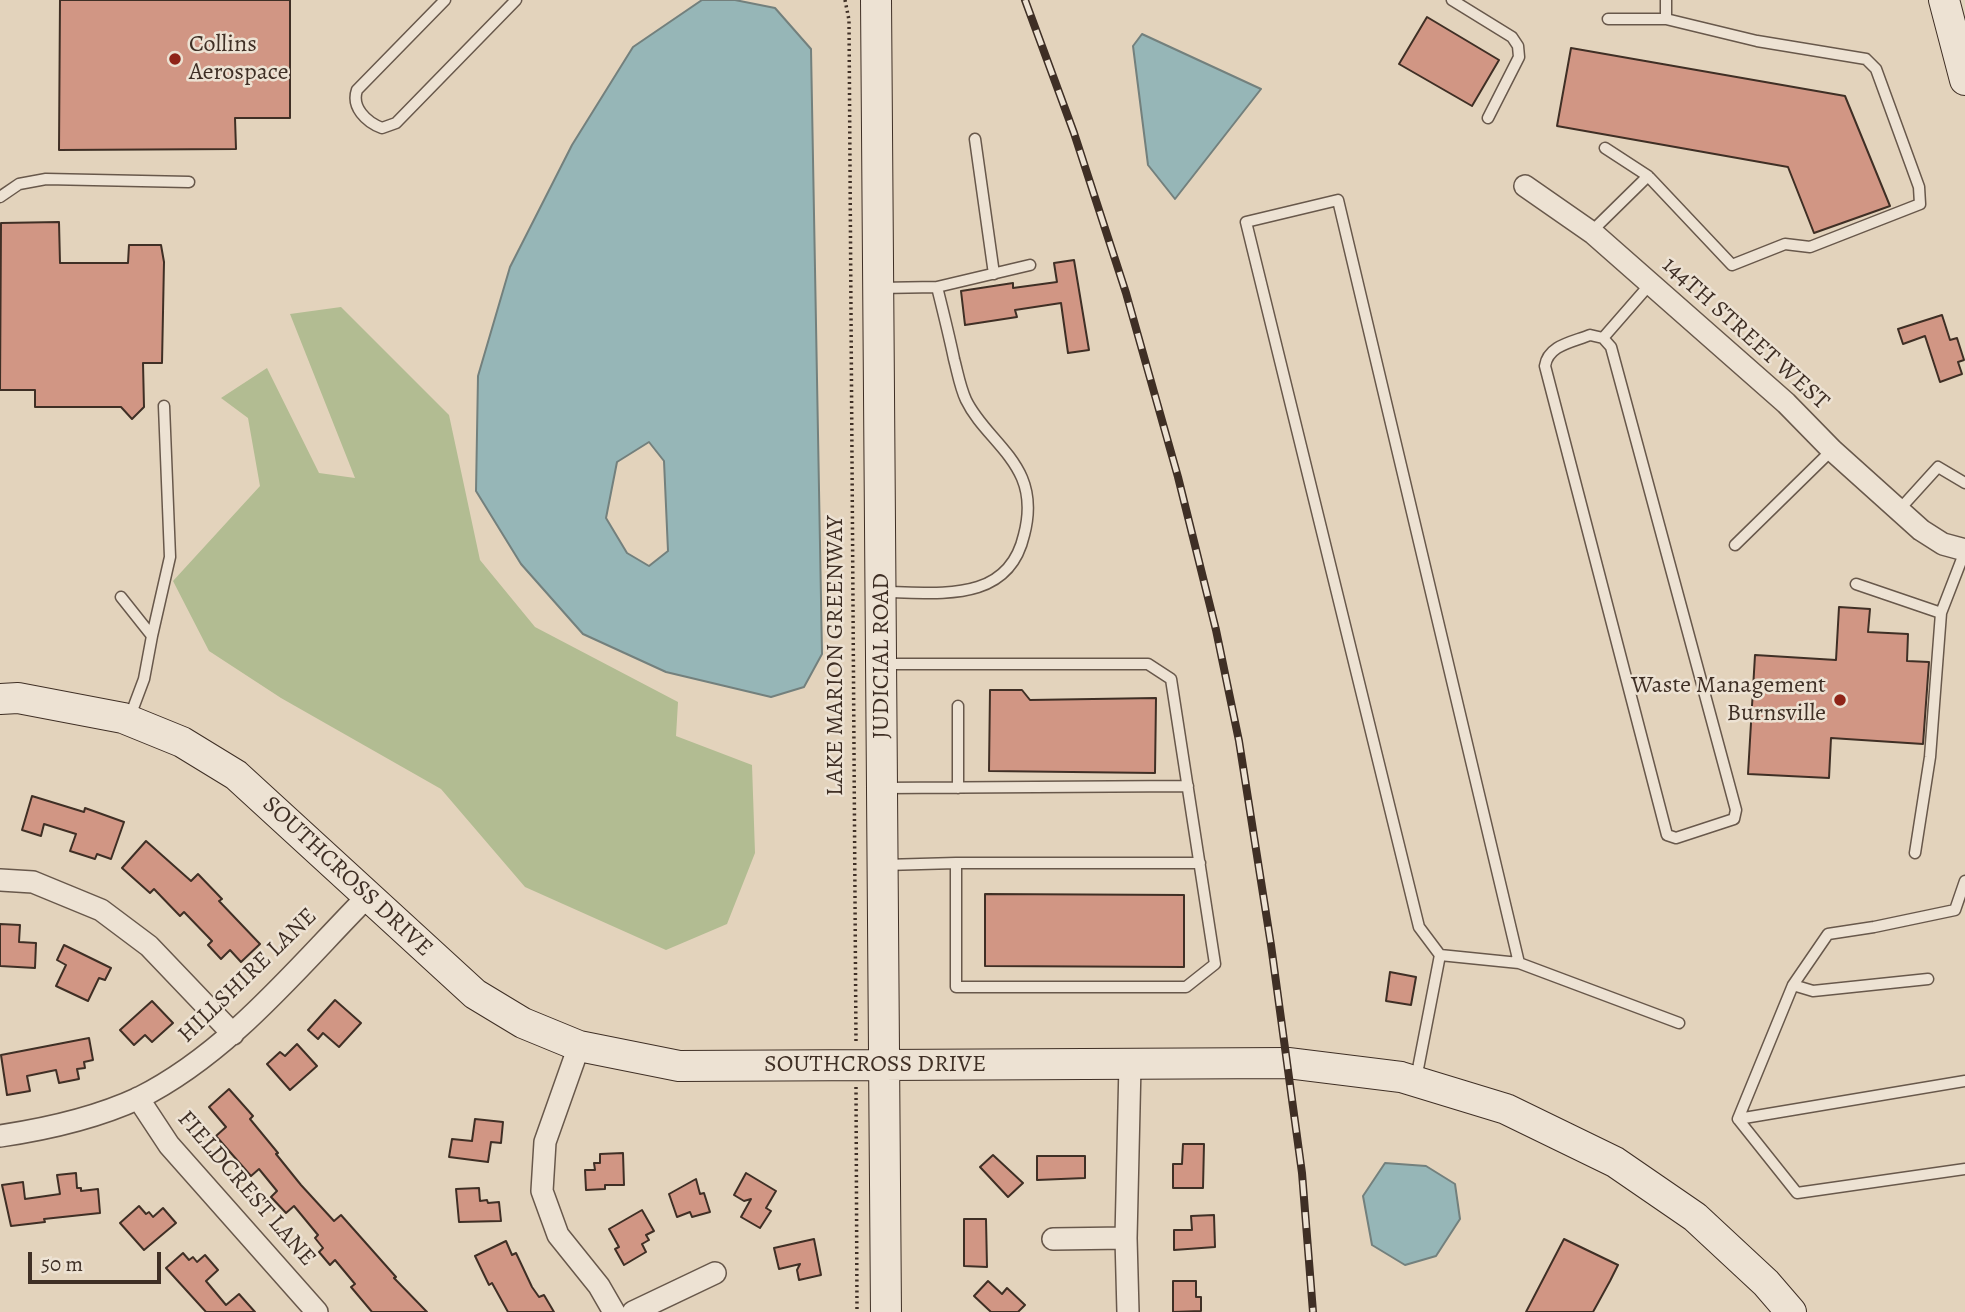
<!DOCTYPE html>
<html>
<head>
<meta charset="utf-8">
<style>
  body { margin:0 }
  #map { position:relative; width:1965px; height:1312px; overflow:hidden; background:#e3d3bc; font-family:Alegreya,serif }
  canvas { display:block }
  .scale { position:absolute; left:28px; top:1252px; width:133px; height:32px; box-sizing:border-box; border:4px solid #3f2f25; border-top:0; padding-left:9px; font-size:21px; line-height:24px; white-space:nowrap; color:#3f2f25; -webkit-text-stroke:5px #ede2d3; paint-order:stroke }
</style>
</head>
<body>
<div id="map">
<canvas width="1965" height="1312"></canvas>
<div class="scale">50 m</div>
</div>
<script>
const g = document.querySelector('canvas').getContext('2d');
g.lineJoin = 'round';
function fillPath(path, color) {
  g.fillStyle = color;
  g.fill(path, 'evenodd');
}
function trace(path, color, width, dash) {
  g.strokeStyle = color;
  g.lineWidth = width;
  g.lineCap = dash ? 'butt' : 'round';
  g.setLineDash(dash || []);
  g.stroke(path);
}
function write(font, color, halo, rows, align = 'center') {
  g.font = font + ' Alegreya,serif';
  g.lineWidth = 5;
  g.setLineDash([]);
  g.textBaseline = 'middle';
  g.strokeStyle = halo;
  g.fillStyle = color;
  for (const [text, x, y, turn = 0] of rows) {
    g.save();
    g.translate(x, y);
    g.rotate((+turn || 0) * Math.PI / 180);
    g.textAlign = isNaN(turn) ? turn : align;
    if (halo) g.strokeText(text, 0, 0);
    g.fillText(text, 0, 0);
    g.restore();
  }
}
fillPath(new Path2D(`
  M341,307L449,415L480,560L535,627L678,702L676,736L752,765L755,853L727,924L666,950L525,887L441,789L281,698L209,651L173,581L260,486L248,418L221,398L267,368L319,473L355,478L290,314Z`), '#b2bc92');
const water = new Path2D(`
  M702,0H735L775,8L811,49L822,654L804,687L771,697L666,672L583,634L521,564L476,491L478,376L510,267L572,145L633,47ZM649,442L664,461L668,551L649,566L627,553L606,518L617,462Z
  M1142,34L1261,89L1175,199L1148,165L1133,46Z
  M1385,1163L1426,1166L1455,1184L1460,1219L1436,1256L1405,1265L1372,1245L1363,1196Z`);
fillPath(water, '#96b6b7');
trace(water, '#73807d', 2);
const building = new Path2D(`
  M60,0H290V118H235L236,149L59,150Z
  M1427,17L1499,60L1472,106L1399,64Z
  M1571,48L1845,96L1890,206L1814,233L1788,167L1557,126Z
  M59,222L60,263H128L129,245H161L164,262L162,363H143L144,407L132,419L121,407H35V390H0L1,223Z
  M1074,260L1089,350L1068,353L1061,303L1015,310L1017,317L965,325L961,291L1013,283V288L1057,282L1054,263Z
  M1942,315L1950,340L1957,338L1964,360L1958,362L1962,374L1940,382L1925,336L1903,344L1898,329Z
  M1839,607L1870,609L1868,632L1908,634L1907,661L1929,662L1923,744L1831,738L1829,778L1748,774L1755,655L1836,660Z
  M990,690H1022L1030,700L1156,698L1155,773L989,771Z
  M32,796L84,812L85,808L124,822L111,859L97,854L95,859L70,851L76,834L44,824L41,836L22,830Z
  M146,841L191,881L198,874L222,899L219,901L260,944L241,962L230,950L221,959L208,945L212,941L184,912L180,916L154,889L150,893L122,868Z
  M985,894L1184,895V967L985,966Z
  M0,924L20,925L19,942L36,943L35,968L0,966Z
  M64,945L111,968L105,980L99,978L88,1001L56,986L66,965L57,960Z
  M1390,972L1416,977L1411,1005L1386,1001Z
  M335,1000L361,1023L339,1047L323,1033L318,1039L308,1030Z
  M152,1001L173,1023L152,1042L145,1035L134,1045L120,1030Z
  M89,1038L93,1060L84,1062L85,1068L77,1069L79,1079L59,1083L56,1070L27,1076L30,1091L7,1095L1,1055Z
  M297,1044L317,1066L290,1090L267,1064L280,1052L285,1056Z
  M229,1089L253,1116L250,1119L278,1153L276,1154L301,1185L334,1221L341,1215L396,1277L394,1278L427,1312H372L351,1287L355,1284L335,1260L330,1265L319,1252L323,1248L315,1238L318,1235L294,1206L286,1213L271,1197L277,1191L259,1169L251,1176L216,1136L226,1127L209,1107Z
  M475,1119L503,1122L501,1143L491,1142L488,1162L449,1157L452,1139L472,1141Z
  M1183,1144H1204L1203,1188H1173V1164H1182Z
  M623,1153L624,1185H605V1189L586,1190L585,1170H595L594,1163H600V1154Z
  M993,1155L1023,1183L1008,1197L980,1167Z
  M1037,1156H1085V1178L1037,1180Z
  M76,1173L77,1188H81V1191L98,1189L100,1213L44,1219L45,1222L11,1226L2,1185L23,1182L25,1199L60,1194L57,1175Z
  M746,1173L776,1191L766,1208L771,1211L760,1228L741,1217L751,1199L744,1201L734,1195Z
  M696,1179L700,1194L704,1193L710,1212L692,1217L690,1212L677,1217L669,1194Z
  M479,1188L480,1201L487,1200L488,1203L499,1202L501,1221L459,1222L456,1189Z
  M139,1206L146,1214L149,1212L153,1217L163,1208L176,1223L144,1250L120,1223Z
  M642,1210L654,1231L646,1235L649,1240L642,1244L646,1252L624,1265L615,1249L619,1247L609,1229Z
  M1214,1215L1215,1247L1174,1250V1230H1192L1191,1216Z
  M964,1219H986L987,1267L964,1266Z
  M814,1239L821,1275L799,1280L797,1270L800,1264L779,1269L774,1248Z
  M1564,1239L1618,1265L1610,1281L1593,1312H1526Z
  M506,1241L512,1255L516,1253L532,1287L539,1297L544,1295L554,1312H508L492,1283L489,1285L475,1256Z
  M183,1253L189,1260L193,1257L197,1262L205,1255L218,1270L206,1281L226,1305L239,1294L255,1312H206L166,1268Z
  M988,1281L1002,1294L1007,1288L1025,1305L1018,1312H991L974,1296Z
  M1173,1281H1196V1297H1201V1311L1173,1312Z`);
fillPath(building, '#d19684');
trace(building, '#3f2f25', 2);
const lane = new Path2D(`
  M445,0L357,90C351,107 366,122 382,128L396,123L516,0
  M1452,0L1512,37L1518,46L1519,57L1488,118
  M1666,19V0
  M975,139L994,274
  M1605,148L1648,176
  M0,197L19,184L46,179L189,182
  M1591,232L1648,176L1732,265L1785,244L1810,247L1920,204L1919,187L1876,69L1866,59L1757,41L1666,19H1608
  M937,287L1030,265
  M879,288L937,287C943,311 949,335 954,359C958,374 960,387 966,400C980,429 1009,448 1022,478C1030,497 1029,516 1024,535C1008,605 937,592 882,592
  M1590,335L1603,338L1611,347L1736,810L1734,819L1676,838L1667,835L1545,366C1548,345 1573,342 1590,335Z
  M1603,338L1651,283
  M1899,510L1938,467L1965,483
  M1735,545L1832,450
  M1856,584L1941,613
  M121,597L152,636L144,679L129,719
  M152,636L170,557L164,406
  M882,664H1148L1171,679L1215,964L1186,987H956V863L885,865
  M883,788L1188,786
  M958,788V706
  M1915,853L1930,757L1941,613L1965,551
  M956,863H1200
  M1519,963L1440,955L1419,927L1246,222L1338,200L1519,963L1679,1023
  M1928,979L1813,991L1793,985L1828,934L1874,927L1955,910L1965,881
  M1416,1079L1440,955
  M1738,1119L1797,1193L1965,1169
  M1738,1119L1965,1081
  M1738,1119L1793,985`);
const street = new Path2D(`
  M1525,186L1594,234L1786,403L1832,450L1921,530L1943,544L1965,550
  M0,880L33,882L101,910L149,946L233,1034
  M579,1046L545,1142L542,1191L558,1235L599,1286L614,1312
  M138,1098L169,1145L317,1312
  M0,1136C47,1129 96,1118 139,1098C229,1053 297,968 367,897
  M1053,1239L1126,1238
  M633,1312L715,1273
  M1128,1312L1126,1238L1130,1064`);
const secondary = new Path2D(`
  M876,0L886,1312
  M1944,0L1965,80
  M0,699L18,698L123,718L182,742L236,775L475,994L523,1023L579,1046L679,1066L1288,1063L1401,1077L1506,1109L1615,1162L1695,1217L1766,1283L1791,1312`);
trace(lane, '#68584b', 13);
trace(street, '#68584b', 24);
trace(secondary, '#3f2f25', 32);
trace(new Path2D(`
  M845,0L849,20L856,1044
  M856,1087L857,1312`), '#3f2f25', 3.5, [2, 3.5]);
trace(lane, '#ede2d3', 10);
trace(street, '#ede2d3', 21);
trace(secondary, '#ede2d3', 30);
const rail = new Path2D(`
  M1025,0L1074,133L1126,293L1178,477L1216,630L1239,741L1271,945L1302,1173L1313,1312`);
trace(rail, '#3f2f25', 8);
trace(rail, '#ede2d3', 5, [16]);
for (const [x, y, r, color] of [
  [175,59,7,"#8f2418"],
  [1840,700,7,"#8f2418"]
]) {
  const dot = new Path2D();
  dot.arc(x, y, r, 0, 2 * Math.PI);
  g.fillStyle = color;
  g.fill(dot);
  trace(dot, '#ede2d3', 2.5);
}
write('24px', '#3f2f25', '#ede2d3', [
  ["Collins",189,45],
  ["Aerospace",189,73],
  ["Waste Management",1826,686,"right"],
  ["Burnsville",1826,714,"right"]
], 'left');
write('24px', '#3f2f25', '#ede2d3', [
  ["144TH STREET WEST",1745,334,42],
  ["LAKE MARION GREENWAY",836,656,-90],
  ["JUDICIAL ROAD",882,656,-90],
  ["SOUTHCROSS DRIVE",347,877,43],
  ["HILLSHIRE LANE",248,976,-44],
  ["SOUTHCROSS DRIVE",875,1065],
  ["FIELDCREST LANE",246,1189,49]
]);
</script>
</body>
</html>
